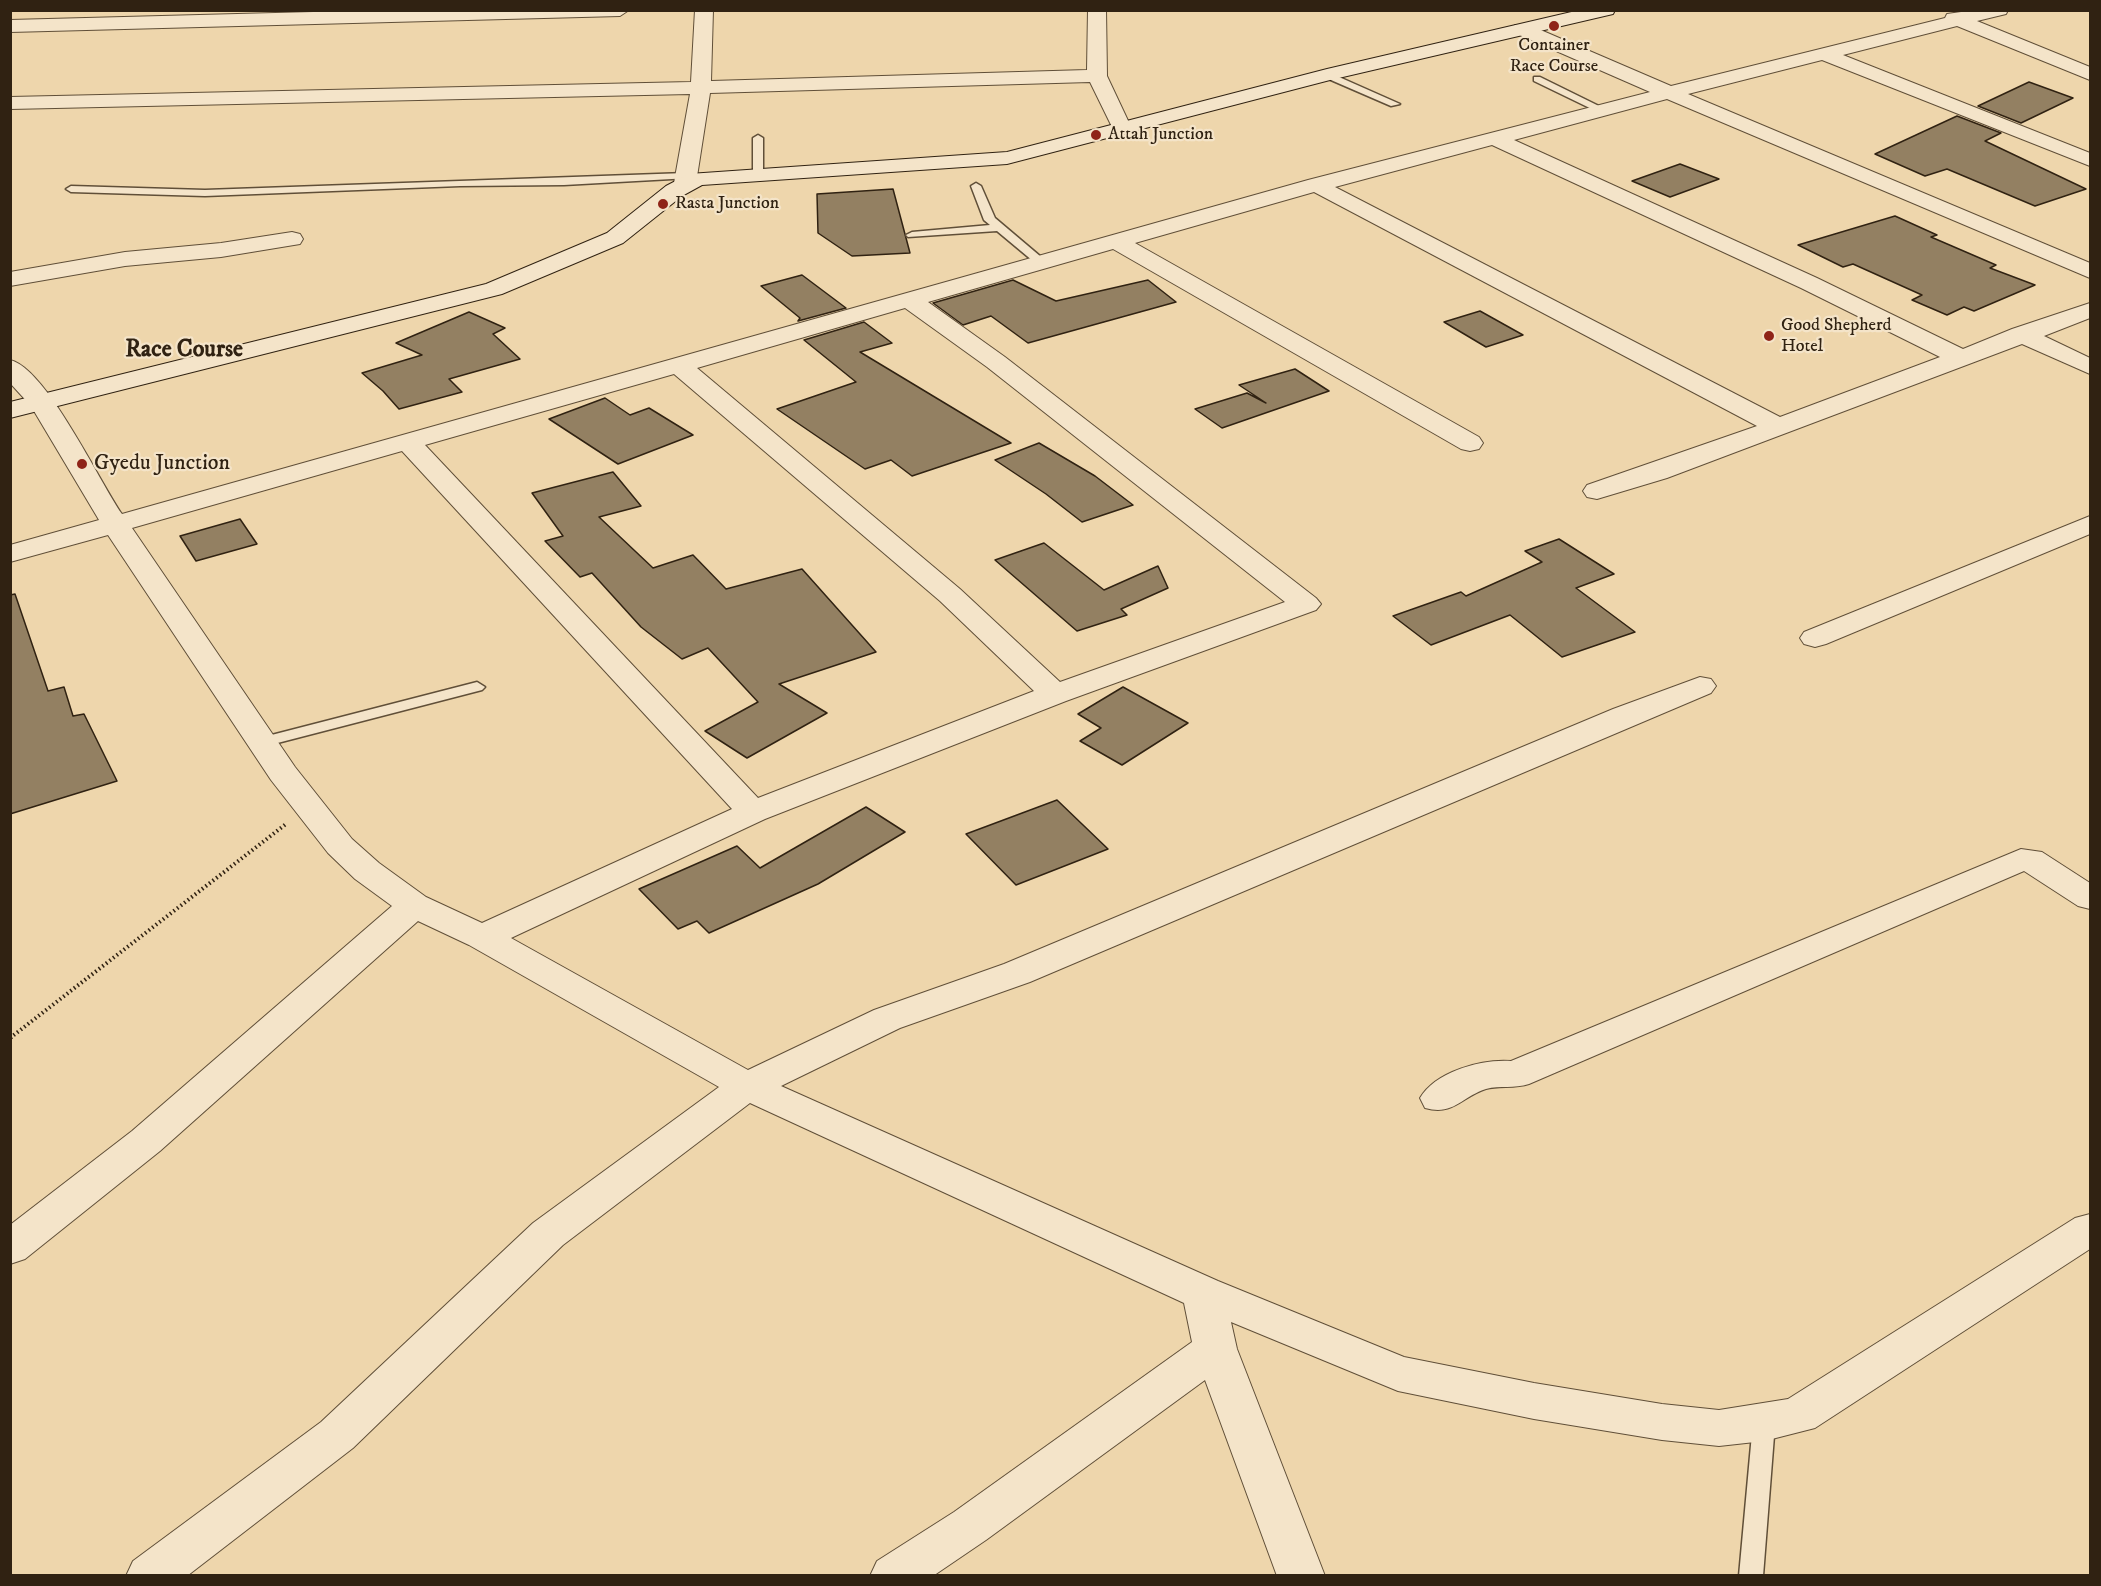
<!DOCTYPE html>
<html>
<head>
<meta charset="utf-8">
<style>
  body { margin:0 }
  #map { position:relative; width:2101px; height:1586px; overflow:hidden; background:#eed6ac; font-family:"IM FELL DW Pica",serif }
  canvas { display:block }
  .frame { position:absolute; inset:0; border:12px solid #302212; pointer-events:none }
</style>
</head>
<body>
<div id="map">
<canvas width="2101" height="1586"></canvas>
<div class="frame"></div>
</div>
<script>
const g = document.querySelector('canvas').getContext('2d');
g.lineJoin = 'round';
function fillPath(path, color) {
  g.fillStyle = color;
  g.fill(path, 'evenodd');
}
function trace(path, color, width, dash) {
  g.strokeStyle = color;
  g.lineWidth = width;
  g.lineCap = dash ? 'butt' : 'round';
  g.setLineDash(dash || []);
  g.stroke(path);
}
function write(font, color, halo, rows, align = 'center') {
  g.font = font + ' "IM FELL DW Pica",serif';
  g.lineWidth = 4.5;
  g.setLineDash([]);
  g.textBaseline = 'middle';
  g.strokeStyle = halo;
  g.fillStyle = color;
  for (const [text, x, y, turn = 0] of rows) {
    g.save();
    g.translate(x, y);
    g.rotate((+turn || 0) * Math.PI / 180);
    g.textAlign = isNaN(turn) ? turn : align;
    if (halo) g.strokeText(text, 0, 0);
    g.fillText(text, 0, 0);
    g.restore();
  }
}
const building = new Path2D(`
  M2029,82L2073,98L2021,123L1978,106Z
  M1957,116L2001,133L1985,141L2086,189L2035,206L1947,169L1925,176L1875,154Z
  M1680,164L1719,179L1670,197L1632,181Z
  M893,189L910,253L852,256L818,233L817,194Z
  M1895,216L1937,235L1931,237L1996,265L1990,268L2035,285L1974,311L1964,307L1947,315L1912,300L1922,295L1853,264L1843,267L1798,245Z
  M802,275L846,308L798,321L800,318L761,286Z
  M1013,280L1056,301L1148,280L1176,302L1028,343L991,316L963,325L933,303Z
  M1480,311L1523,335L1486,347L1444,322Z
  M469,312L505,328L493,334L520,359L449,379L462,392L399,409L383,391L362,373L422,355L396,343Z
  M864,322L892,343L860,352L1011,443L912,476L891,460L865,469L777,409L856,382L804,340Z
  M1295,369L1329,391L1222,428L1195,409L1247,393L1266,403L1239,385Z
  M605,398L630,415L649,408L693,435L618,464L549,419Z
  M1039,443L1095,476L1133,505L1082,522L1046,494L995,460Z
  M613,472L641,506L599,517L653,568L693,555L726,589L802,569L876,652L779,684L827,713L747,758L705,731L758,702L708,648L682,659L641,627L592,573L580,577L545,541L563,536L532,493Z
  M240,519L257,544L196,561L180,536Z
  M1559,539L1614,574L1576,588L1635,632L1562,657L1510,615L1431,645L1393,616L1461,592L1466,596L1542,562L1525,551Z
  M1044,543L1104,590L1158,566L1168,588L1121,609L1127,615L1077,631L995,560Z
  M15,594L48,691L64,687L73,716L84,714L117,781L10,814V595Z
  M1123,687L1188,723L1122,765L1080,741L1101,728L1078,714Z
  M1057,800L1108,849L1016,885L966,834Z
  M866,807L905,832L818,884L709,933L697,921L678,929L639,889L737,846L760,868Z`);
fillPath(building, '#938062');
trace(building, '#302212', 1.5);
const lane = new Path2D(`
  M1324,73H1330L1400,104L1391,106L1324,77Z
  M1534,77H1540L1607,110L1598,112L1534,81Z
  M758,135L763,138V174L758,177L753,174V138Z
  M686,173L691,176L690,178L564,185L460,186L205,196L71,192L66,189L71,186L205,190Z
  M976,183L981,186L995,218L1047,262V266H1039L997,231L908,237L906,235L912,232L990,225L984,220L971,186Z
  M477,682L485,687L482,690L262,747L254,742L256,739Z
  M1764,1414L1772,1417L1775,1423L1763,1576H1739L1753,1423L1756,1417Z`);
const street = new Path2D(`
  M389,10H629L620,16L10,32V20Z
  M695,10H713L711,81L1087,70L1088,10H1106L1107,76L1131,127L1128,131H1114L1090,82L710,93L696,183L693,188H677L674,183L690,94L10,109V97L691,82Z
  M1975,10H2008L2006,14L1977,21L2090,67V80L1957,26L1843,55L2090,153V166L1822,60L1688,94L2090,263V278L1667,99L1514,140L1817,278L1963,349L2012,329L2090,303V318L2044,336L2090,358V374L2022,344L1667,478L1597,499L1587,497L1583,491L1587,485L1757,426L1314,192L1135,243L1479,437L1483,443L1479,449L1470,451L1461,449L1113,249L928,302L1005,357L1316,598L1321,604L1316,610L1066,701L765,819L511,938L748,1070L874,1010L1004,964L1613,709L1700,677L1711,679L1716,686L1711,693L1030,982L900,1028L781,1086L1218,1281L1404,1357L1534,1383L1662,1404L1719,1410L1788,1399L2075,1218L2090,1214V1249L1815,1428L1764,1441L1719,1446L1662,1440L1534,1419L1398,1391L1231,1322L1237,1349L1325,1576H1277L1205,1380L986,1540L933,1576H870L877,1561L954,1512L1192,1342L1184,1303L750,1103L563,1245L353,1448L187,1576H126L133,1561L321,1422L533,1223L719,1087L469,945L418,921L160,1151L25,1259L10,1264V1225L132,1131L392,906L355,879L328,853L271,780L108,535L10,562V545L99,520L31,406L10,383V360C46,368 99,481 122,514L1308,180L1650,92L1515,33L1513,29L1515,25H1529L1671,86L1945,18L1947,14ZM1492,145L1801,288L1940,357L1780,417L1335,187ZM905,308L987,367L1285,602L1060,682L960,589L697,368ZM674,374L940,601L1034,691L758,798L425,445ZM402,451L732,809L482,923L426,897L379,863L352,839L295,767L132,528Z
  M292,232L300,234L303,239L300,244L221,257L125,266L10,286V272L125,252L221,243Z
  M2090,516V534L1826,644L1815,647L1804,644L1800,638L1804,632Z
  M2021,849L2042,852L2090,883V909L2078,906L2024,871L1529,1084C1514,1089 1500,1085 1486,1089C1461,1097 1454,1116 1425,1108L1420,1098C1436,1071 1482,1059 1511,1061Z`);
const secondary = new Path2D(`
  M1580,10H1615L1613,14L1330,80L1007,164L702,185L682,196L623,243L502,294L10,418V402L486,284L607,233L666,186L689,174L1007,152L1327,69Z`);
trace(lane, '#604f38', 3);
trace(street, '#604f38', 2);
trace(secondary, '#302212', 2);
trace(new Path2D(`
  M10,1038L286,824`), '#302212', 4, [1.5, 3]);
trace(new Path2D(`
  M10,1038L12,1036`), '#302212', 4.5, [2, 4]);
fillPath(lane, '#f4e4c9');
fillPath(street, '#f4e4c9');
fillPath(secondary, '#f4e4c9');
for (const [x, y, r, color] of [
  [1554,26,6,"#8f2418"],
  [1096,135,6,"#8f2418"],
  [663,204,6,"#8f2418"],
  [1769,336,6,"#8f2418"],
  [82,464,6,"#8f2418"]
]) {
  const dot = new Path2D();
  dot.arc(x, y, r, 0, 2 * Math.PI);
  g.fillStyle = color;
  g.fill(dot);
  trace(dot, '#f4e4c9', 2);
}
write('18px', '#302212', '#f4e4c9', [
  ["Container",1554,46,"center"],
  ["Race Course",1554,67,"center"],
  ["Attah Junction",1108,135],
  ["Rasta Junction",675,204],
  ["Good Shepherd",1781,326],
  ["Hotel",1781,347]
], 'left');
write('22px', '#302212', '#f4e4c9', [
  ["Gyedu Junction",94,464]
], 'left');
write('bold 24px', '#302212', '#f4e4c9', [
  ["Race Course",184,351]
]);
</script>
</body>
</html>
